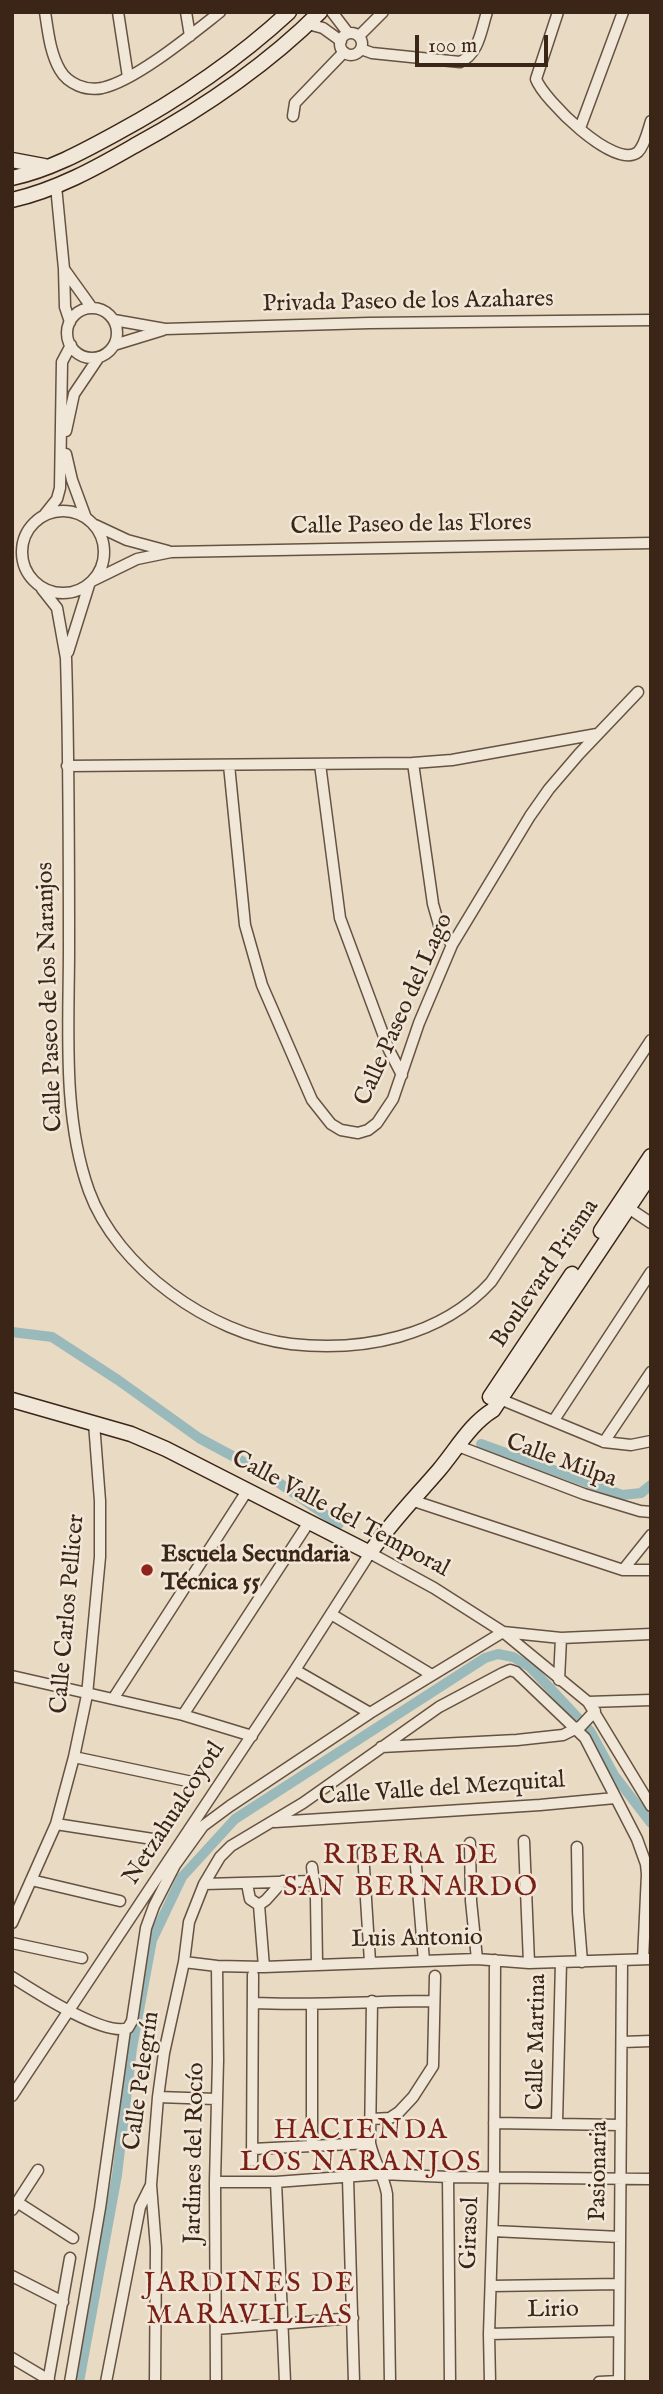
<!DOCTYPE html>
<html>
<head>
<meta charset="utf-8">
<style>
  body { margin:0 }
  #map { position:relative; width:663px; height:2394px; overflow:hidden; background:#e9dac3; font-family:"IM FELL English",serif }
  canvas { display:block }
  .frame { position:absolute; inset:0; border:14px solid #3b2516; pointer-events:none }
  .scale { position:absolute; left:415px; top:35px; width:133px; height:32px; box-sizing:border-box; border:4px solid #3b2516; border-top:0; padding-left:9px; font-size:21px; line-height:24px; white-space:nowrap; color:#3b2516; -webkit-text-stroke:5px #f1e7d8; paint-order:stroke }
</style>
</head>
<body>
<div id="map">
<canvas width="663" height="2394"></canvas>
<div class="frame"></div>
<div class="scale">100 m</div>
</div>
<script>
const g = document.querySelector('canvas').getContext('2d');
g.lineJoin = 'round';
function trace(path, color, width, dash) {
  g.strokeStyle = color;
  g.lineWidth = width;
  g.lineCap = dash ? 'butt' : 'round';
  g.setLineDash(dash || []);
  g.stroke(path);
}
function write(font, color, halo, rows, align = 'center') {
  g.font = font + ' "IM FELL English",serif';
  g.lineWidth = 5;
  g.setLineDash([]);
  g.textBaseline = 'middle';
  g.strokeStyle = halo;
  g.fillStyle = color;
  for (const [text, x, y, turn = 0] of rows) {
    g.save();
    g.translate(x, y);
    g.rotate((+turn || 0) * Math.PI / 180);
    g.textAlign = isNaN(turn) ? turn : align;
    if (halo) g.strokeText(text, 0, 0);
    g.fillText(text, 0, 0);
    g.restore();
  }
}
trace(new Path2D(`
  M12,1332L52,1337L118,1380L199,1438L266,1474L339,1524
  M481,1444L622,1495L641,1493L651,1485
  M79,2382L117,2175L132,2048L152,1940L182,1877L235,1819L485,1658L498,1654L513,1657L530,1667L549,1687L590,1731L614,1775L651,1823`), '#9ab9bb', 10);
const street = new Path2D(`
  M45,12C48,31 50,53 60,70C68,84 86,91 102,88C135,81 192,34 220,12
  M118,12L128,77
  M186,12L190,36
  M332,12L348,33
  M558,12L536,79C543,99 615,171 638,152C645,145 648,130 651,121
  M308,24L323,28L341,41
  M340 44a11 11 0 1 1 22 0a11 11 0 1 1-22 0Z
  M359,36L383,12
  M361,49L372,53L460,62C479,54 481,30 487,12
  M293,116L295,103L344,52
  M580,128L623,12
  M56,186L64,269L65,307L70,322
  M64,269L92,308
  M67 333a25 25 0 1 1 50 0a25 25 0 1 1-50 0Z
  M114,320L165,329L369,323L651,320
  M114,345L163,330
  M66,431L74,394L99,357
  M66,454L72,480L86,518
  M22 552a41 41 0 1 1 82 0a41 41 0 1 1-82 0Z
  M45,514L57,499L60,488L62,362L71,345
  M95,525L127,540L168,551
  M94,580L137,559L171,552L651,543
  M42,589L57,608L66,658C69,755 69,852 69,949C69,1027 62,1116 89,1191C117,1268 210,1334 291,1344C362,1352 441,1337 491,1282L651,1040
  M68,652L89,585
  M413,763L433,904L439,925L452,945
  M320,764L340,918L389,1050L402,1075
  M229,765L245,925L262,985L312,1100L331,1124L341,1130L358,1133L368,1130L377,1123L393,1099L419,1023L452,945L530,816L549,789L579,754L638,692
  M67,766L413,763L452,760L597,734
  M624,1205L651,1223
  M495,1397L604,1442L631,1445L651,1441
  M554,1420L651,1272
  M604,1442L651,1372
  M458,1446L584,1494L640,1511L651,1512
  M411,1500L623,1570H651
  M623,1570L651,1535
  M331,1614L432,1675
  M503,1632L561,1638L651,1634
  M295,1670L370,1713
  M12,1676L183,1715L252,1736
  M559,1680L561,1638
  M113,1699L247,1491
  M588,1702L651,1700
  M183,1715L309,1522
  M381,1747L517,1740L563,1735L581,1726L595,1711
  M74,1757L192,1782
  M275,1822L540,1805L615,1798
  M56,1824L159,1840
  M524,1841L529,1963
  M470,1843L471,1901L477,1959
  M577,1847L578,1912L582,1962
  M363,1852L370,1962
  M415,1854L424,1961
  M312,1867L316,1898L317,1964
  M31,1880L120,1901
  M204,1884L314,1881
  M247,1884L250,1899L259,1905
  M259,1905L264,1967
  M259,1905L266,1900L283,1881
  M12,1923L56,1824L74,1757L87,1695L100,1557V1501L94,1423
  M12,1943L82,1958
  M184,1962L217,1966L264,1967L477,1959L529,1963L651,1959
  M12,1977C34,1991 104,2037 128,2028L132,2021L146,1928L154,1906L175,1865L203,1826L230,1806L370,1713L503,1632
  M372,2001L370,2143C374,2162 384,2176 387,2194L390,2382
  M254,2003C314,2006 374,2001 434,2001
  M312,2004V2146
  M622,2042L651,2041
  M12,2096L295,1670L370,1553L434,1588L503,1632L588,1702L651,1806
  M158,2097L216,2099
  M372,2119L390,2118L399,2112L413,2097L433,2066L435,1976
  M494,2123L621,2125
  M557,2123L561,1962
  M253,2149L370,2143
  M252,2161L253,1975
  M448,2177L450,2382
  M348,2178L354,2382
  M215,2182H276L382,2174L448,2177L651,2179
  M276,2182L285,2382
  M17,2202L73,2238
  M12,2210L38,2170
  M493,2231L620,2237
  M12,2276L63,2302
  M491,2286L619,2284
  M216,2329L353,2318
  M489,2334L619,2331
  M12,2358L49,2380
  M48,2382L70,2258
  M70,2382L100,2208L125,2030
  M106,2382L140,2207L151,2185
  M155,2382L156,2248L151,2185L158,2097L164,2053L184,1962L189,1922L204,1884L220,1857L231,1846L303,1803L439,1707L503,1673L510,1670L516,1672L585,1738L637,1839L646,1864L647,1874L643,1959
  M216,2382L215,2182L218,2060L217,1966
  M490,2382L489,2334L494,2177L495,1960
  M599,2382L619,2381
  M619,2382L622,1961`);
const secondary = new Path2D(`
  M12,160L44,166
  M12,178C49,170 82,152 115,134C178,100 236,61 289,12
  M12,200C56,190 96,168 134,146C202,109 265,67 320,12
  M601,1231L651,1156
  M490,1397L572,1274
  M12,1400L131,1434L166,1449L370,1553C390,1523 415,1498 439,1470C456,1450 470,1424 493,1410L651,1174`);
trace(street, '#665241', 13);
trace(secondary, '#3b2516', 17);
trace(street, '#f1e7d8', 10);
trace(secondary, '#f1e7d8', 14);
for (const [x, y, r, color] of [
  [147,1570,7,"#8f2418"]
]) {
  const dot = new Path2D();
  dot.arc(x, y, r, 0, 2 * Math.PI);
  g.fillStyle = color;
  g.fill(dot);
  trace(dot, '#f1e7d8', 2.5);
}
write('24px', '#3b2516', '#f1e7d8', [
  ["Privada Paseo de los Azahares",408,303,-1],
  ["Calle Paseo de las Flores",411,526,-1],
  ["Calle Paseo de los Naranjos",51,997,-92],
  ["Calle Paseo del Lago",405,1010,-66],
  ["Boulevard Prisma",546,1274,-56],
  ["Calle Milpa",561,1462,20],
  ["Calle Valle del Temporal",340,1515,28],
  ["Calle Carlos Pellicer",69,1614,-85],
  ["Calle Valle del Mezquital",442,1790,-4],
  ["Netzahualcoyotl",175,1814,-57],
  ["Luis Antonio",417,1940,-1],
  ["Calle Martina",538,2042,-89],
  ["Calle Pelegrín",143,2081,-82],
  ["Jardines del Rocío",196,2153,-89],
  ["Pasionaria",600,2171,-89],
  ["Girasol",471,2233,-88],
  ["Lirio",553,2311,-1]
]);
write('bold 24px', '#3b2516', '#f1e7d8', [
  ["Escuela Secundaria",161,1556],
  ["Técnica 55",161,1584]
], 'left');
g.letterSpacing = '2px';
write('28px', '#7a1f14', '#f1e7d8', [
  ["RIBERA DE",411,1857],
  ["SAN BERNARDO",411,1889],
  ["HACIENDA",361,2132],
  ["LOS NARANJOS",361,2164],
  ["JARDINES DE",250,2285],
  ["MARAVILLAS",250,2317]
]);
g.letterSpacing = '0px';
</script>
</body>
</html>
